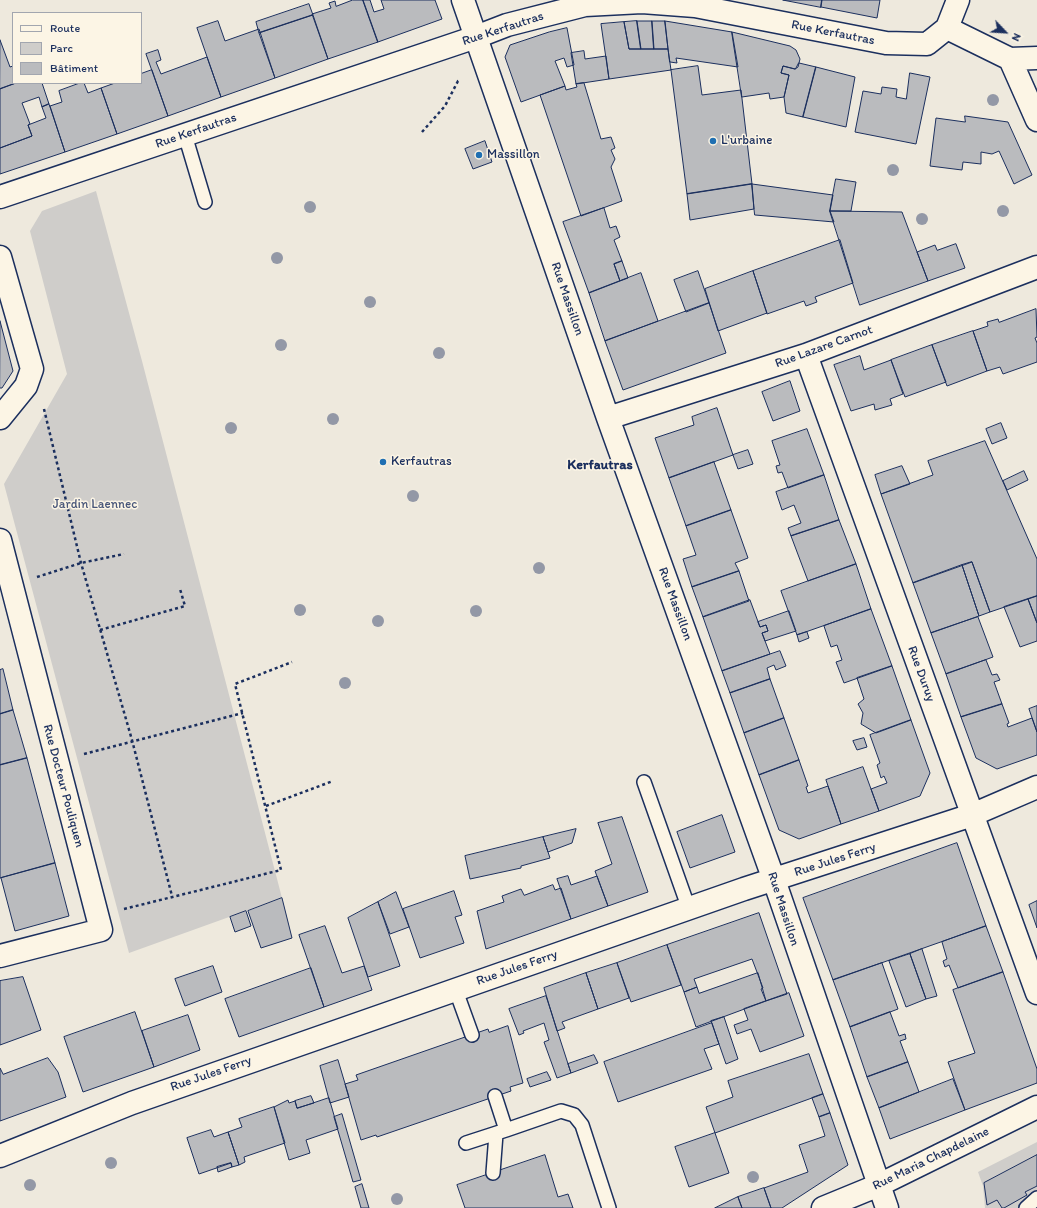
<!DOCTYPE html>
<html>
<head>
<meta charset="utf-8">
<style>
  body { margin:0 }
  #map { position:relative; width:1037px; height:1208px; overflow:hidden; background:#eee9dd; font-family:Itim,sans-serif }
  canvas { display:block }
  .legend { position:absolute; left:12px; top:12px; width:130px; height:72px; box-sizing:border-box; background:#fcf5e5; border:1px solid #a2a6af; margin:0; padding:5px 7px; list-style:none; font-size:12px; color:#1b2f5e }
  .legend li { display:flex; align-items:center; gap:8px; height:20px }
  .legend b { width:20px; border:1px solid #a2a6af }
  .north { position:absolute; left:985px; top:12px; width:40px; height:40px; -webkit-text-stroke:3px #fcf5e5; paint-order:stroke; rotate:115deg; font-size:11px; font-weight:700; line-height:16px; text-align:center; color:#1b2f5e }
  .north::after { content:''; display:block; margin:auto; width:14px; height:18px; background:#1b2f5e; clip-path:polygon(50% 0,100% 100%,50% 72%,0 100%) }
</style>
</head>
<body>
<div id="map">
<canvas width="1037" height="1208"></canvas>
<ul class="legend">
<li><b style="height:5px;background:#fcf5e5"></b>Route</li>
<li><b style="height:11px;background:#cfcdca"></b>Parc</li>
<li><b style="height:11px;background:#babbbe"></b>Bâtiment</li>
</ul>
<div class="north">N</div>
</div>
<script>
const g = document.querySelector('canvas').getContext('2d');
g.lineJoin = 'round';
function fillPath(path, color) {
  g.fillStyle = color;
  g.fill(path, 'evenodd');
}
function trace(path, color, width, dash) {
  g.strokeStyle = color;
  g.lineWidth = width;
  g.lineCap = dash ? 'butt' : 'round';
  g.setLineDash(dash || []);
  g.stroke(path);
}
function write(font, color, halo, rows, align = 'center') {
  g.font = font + ' Itim,sans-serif';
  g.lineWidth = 3;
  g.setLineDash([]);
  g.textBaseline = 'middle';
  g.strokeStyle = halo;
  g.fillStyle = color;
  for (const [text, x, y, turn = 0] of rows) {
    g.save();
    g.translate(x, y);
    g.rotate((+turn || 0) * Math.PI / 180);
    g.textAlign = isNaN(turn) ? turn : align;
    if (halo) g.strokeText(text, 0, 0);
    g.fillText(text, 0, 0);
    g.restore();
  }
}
fillPath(new Path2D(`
  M96,191L142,361L282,898L129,953L4,484L67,374L30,231L42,211Z
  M1037,1142V1208H985L983,1186L978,1172Z`), '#cfcdca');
const building = new Path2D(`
  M353,0H363L378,42L328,59L312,14L331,8L329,3L335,1L336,6Z
  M363,0H370L374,12L384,9L381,0H435L442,19L378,42Z
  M783,0H822L821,7Z
  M822,0H880L877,18L821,7Z
  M309,4L313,15L259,33L256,22Z
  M313,15L328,59L275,78L259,33Z
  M218,21L225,41L259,29L275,78L221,97L197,28Z
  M637,21H652L654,49H641Z
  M637,21L641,49H629L624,22Z
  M652,21H665L668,49H654Z
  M665,21L732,32L738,67L676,58L677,63L670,62Z
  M624,22L629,49H668L671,70L609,79L601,24Z
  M567,28L574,65L567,67L564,58L555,61L565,86L521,102L505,57L510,45L549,32Z
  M732,32L790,46L796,50L800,59L798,67L795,69L783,66L781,73L789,75L784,97L770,99L769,93L742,97Z
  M0,40L10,67L13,66V83H16L0,89Z
  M158,50L161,60L156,62L161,74L207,57L221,97L168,116L146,54Z
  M584,51L585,59L606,56L609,79L576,84L571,53Z
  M799,63L816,67L803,117L786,113L784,97L789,75L781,73L783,66L795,69Z
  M698,66L702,95L741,90L752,184L687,194L671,70Z
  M816,67L855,77L846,127L803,117Z
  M152,70L168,116L117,134L101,88L115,83H141V74Z
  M910,73L930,77L916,144L855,132L863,91L881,94L882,87L897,89L896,97L906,99Z
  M16,83H42L49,104L42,107L39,97L22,103L30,124L28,125L32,136L0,148V89Z
  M80,83H84L88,93L101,88L117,134L65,152L50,106L62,102L59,91Z
  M584,83L601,139L611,137L615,148L611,150L615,159L611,167L622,201L581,216L540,95L565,86L566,90L577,87L576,84Z
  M49,104L65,152L0,174V148L32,136L28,125L46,118L42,107Z
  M965,116L1008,122L1032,175L1014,184L999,151L992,154L981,152V164L963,162L962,170L930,166L936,118L965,122Z
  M485,141L492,162L473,169L465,149Z
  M836,179L856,182L851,211H830Z
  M752,184L833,195L830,211L834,222L755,215Z
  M752,184L754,209L690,220L687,194Z
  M604,208L610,228L616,226L620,237L614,240L622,261L614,264L620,281L589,293L563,222Z
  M830,211L902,212L928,281L860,305Z
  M840,240L853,283L815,297L817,302L806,306L804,301L767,314L753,271Z
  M956,244L965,268L928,281L917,252L935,245L937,250Z
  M622,261L628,278L620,281L614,264Z
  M698,271L709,303L686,312L674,280Z
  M753,271L767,313L718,331L705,289Z
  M641,273L658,321L605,341L589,293Z
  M709,303L726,353L623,390L605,341Z
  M1036,309L1037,337L1035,338L1037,343V362L1003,374L1000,367L987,371L973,331L988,326L987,322L998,319L999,322Z
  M0,321L13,371L2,388H0Z
  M973,331L987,371L947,386L932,345Z
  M932,345L946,382L905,397L891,360Z
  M860,356L864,370L891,360L903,394L890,399L892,405L875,410L874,404L851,411L834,365Z
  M790,381L800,411L773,421L762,392Z
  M717,408L733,455L669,478L655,438L694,425L692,417Z
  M1001,423L1007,438L992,444L986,429Z
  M807,429L824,475L788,488L782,472L778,473L776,466L780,465L772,441Z
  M985,441L1037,559V596L990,612L972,562L913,583L881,494L933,475L928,461Z
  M748,450L753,464L738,469L733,455Z
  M714,462L731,510L686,526L669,478Z
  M902,466L910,484L881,494L875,475Z
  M1024,471L1028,480L1007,490L1003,481Z
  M824,475L839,520L791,536L788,528L801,523L794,505L782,510L776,492Z
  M731,510L748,558L735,563L739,571L692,587L683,559L696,555L686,526Z
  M839,520L856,564L808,581L791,536Z
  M972,562L990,612L979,616L962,565Z
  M856,564L871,609L797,635L781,591Z
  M962,565L979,616L931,633L913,583Z
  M739,571L749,601L703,617L692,587Z
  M1037,596V623L1028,599Z
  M1028,599L1037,623V641L1020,647L1004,607Z
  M750,600L760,627L766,625L768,631L762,633L770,654L722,671L703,617Z
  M871,609L892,666L844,683L836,662L842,660L837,645L831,647L824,626Z
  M789,611L796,631L765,641L762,633L768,631L766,625L760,627L758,622Z
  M978,617L993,657L946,674L931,633Z
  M807,632L809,638L799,642L797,635Z
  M780,651L786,666L776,670L774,665L767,668L770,679L730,693L722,671Z
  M986,660L992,675L997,674L1000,680L994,682L1002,704L961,717L946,674Z
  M892,666L911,720L876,733L861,724L863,713L858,704L864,699L857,678Z
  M3,669L13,710L0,714V670Z
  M770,679L784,718L744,733L730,693Z
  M1002,704L1009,723L1007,724L1008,727L1032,718L1037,732V755L997,769L976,758L961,717Z
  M1037,706V732L1029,709Z
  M13,710L27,758L0,765V714Z
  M784,718L799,760L759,775L744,733Z
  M911,720L930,773L920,796L879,811L871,789L887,783L884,776L881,778L877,765L880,763L870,735Z
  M864,738L867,747L857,750L853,741Z
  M27,758L55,863L0,878V765Z
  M799,760L808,786L806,787L808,793L828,786L841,824L799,839L779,830L759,775Z
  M863,767L879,811L841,824L826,780Z
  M722,815L735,852L690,868L677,832Z
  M622,817L648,892L608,906L595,871L612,864L598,823Z
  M576,829L572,843L548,852L543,837Z
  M543,837L550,858L521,866V868L470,879L465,856Z
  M957,843L986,926L833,980L803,898Z
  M55,863L69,916L15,931L1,878Z
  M568,876L571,885L597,876L608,906L571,919L557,879Z
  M553,885L555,890L561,888L571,919L486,949L477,911L504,902L502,896L521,889L524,895Z
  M454,891L462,915L455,917L464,943L420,958L403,909Z
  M396,892L409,927L390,934L378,902Z
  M282,898L292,938L261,948L248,911Z
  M1037,901V928L1029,905Z
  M378,902L400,966L368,977L348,918Z
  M246,911L251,926L235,932L230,917Z
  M759,913L787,994L766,1001L761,989L763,988L752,959L694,979L697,987L684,992L667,945Z
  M325,926L342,973L364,966L372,990L324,1007L299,935Z
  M986,926L1003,972L958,988L949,965L945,967L943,961L947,959L942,942Z
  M667,945L681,985L631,1002L617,963Z
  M922,949L937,996L926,999L910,954Z
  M910,954L926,999L906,1007L889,961Z
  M617,963L629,998L598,1009L586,973Z
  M882,963L898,1009L850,1027L833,980Z
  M213,966L222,992L185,1006L175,979Z
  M311,968L324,1007L239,1037L225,999Z
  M1003,972L1037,1069V1083L965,1110L948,1062L975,1053L953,990Z
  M586,973L598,1009L562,1022L565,1028L557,1031L544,988Z
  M758,973L766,1001L696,1027L684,992L697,987L699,993Z
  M23,977L41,1030L0,1045V981Z
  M789,993L804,1036L760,1052L751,1029L737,1034L734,1025L748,1020L744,1009Z
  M546,996L571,1073L557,1078L544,1042L549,1040L544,1023L523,1031L524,1033L519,1035L509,1009Z
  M135,1012L154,1067L83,1092L64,1037Z
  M890,1012L899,1036L905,1034L906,1039L900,1041L908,1062L867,1077L850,1027Z
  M188,1015L200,1050L154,1067L142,1031Z
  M724,1017L738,1059L726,1064L711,1021Z
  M712,1023L719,1044L704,1049L712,1069L618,1102L604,1062Z
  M508,1026L523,1083L510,1087L511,1091L377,1137L376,1135L361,1140L345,1084L358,1080L356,1075L488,1029L489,1032Z
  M809,1054L823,1094L715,1133L706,1107L733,1097L728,1081Z
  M594,1055L598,1063L571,1073L568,1064Z
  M48,1058L58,1072L66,1097L0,1121V1068L3,1074Z
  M338,1060L349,1097L330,1103L320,1066Z
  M908,1062L919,1092L879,1108L867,1077Z
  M547,1072L551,1080L530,1087L527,1079Z
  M953,1079L965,1110L890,1139L879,1108Z
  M823,1094L830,1113L819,1117L812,1098Z
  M311,1096L314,1103L297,1108L295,1101Z
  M329,1098L338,1129L306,1140L310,1153L289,1160L274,1107L288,1100L289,1103L295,1101L297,1108Z
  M274,1107L285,1143L244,1157L245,1162L239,1165L228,1132L242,1127L239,1119Z
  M830,1113L848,1165L782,1208H771L764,1188L808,1172L799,1145L825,1136L819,1117Z
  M342,1114L361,1180L353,1182L334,1117Z
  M211,1130L214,1137L228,1132L239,1165L232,1167L231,1163L199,1174L187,1138Z
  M715,1133L729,1173L689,1187L675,1147Z
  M545,1155L558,1197L568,1194L573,1208H465L457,1185Z
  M1037,1155V1186L1025,1192L1027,1195L1004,1208H1002L997,1200L987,1205L984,1183Z
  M231,1163L232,1167L218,1172L217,1167Z
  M362,1184L369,1208H361L355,1187Z
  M764,1188L771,1208H742L738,1197Z
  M738,1197L742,1208H715Z`);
fillPath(building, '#babbbe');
trace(building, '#1b2f5e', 1);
const lane = new Path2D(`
  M185,135L205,202
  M644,782L689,909
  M455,988L472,1035
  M495,1096L506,1130L561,1111L574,1115L582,1125L609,1208
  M466,1143L506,1130
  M493,1173L496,1134
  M1026,1208L1037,1198`);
const street = new Path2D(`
  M463,0L608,418L774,880L887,1208
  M947,28L1010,59L1037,58
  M1010,59L1037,120
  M0,257L32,369L26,386L0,418
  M806,355L1037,993
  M608,418L806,355L1037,267
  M0,540L101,930L0,956
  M0,1156L132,1103L744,889L972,815L1037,787
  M823,1208L879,1185L1037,1107`);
const secondary = new Path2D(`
  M0,197L476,37L507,25L585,5L642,2L695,6L886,43L927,44L947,28L958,0`);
trace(lane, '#1b2f5e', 16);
trace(street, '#1b2f5e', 25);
trace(secondary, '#1b2f5e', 25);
trace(new Path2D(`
  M422,132L445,106L458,81H461
  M44,409L81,563L132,740L172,896
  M37,577L81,563L124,554
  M100,630L185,606L180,589
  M84,754L243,713
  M266,806L333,781
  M124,909L281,870L235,684L292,662`), '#1b2f5e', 2.5, [3, 3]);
trace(lane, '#fcf5e5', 13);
trace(street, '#fcf5e5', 22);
trace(secondary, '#fcf5e5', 22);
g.fillStyle = '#9398a6';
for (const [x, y] of [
  [993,100],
  [893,170],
  [310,207],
  [1003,211],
  [922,219],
  [277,258],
  [370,302],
  [281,345],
  [439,353],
  [333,419],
  [231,428],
  [413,496],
  [539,568],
  [300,610],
  [476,611],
  [378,621],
  [345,683],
  [111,1163],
  [753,1177],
  [30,1185],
  [397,1199]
]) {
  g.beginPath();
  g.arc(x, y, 6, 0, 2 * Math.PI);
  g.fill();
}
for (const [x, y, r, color] of [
  [713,141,4,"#1f6fb2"],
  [479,155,4,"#1f6fb2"],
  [383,462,4,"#1f6fb2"]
]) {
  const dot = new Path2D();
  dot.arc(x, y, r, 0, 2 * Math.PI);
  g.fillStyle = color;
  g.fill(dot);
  trace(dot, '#fcf5e5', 1.5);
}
write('13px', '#1b2f5e', '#fcf5e5', [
  ["Rue Kerfautras",503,29,-18],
  ["Rue Kerfautras",833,33,11],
  ["Rue Kerfautras",196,131,-19],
  ["Rue Massillon",567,299,71],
  ["Rue Lazare Carnot",824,347,-20],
  ["Rue Massillon",675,604,70],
  ["Rue Duruy",921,674,70],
  ["Rue Docteur Pouliquen",63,786,75],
  ["Rue Jules Ferry",835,860,-18],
  ["Rue Massillon",783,909,72],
  ["Rue Jules Ferry",517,968,-19],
  ["Rue Jules Ferry",211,1074,-19],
  ["Rue Maria Chapdelaine",931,1159,-26]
]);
write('13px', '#1b2f5e', '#fcf5e5', [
  ["L'urbaine",721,141],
  ["Massillon",487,155],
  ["Kerfautras",391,462]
], 'left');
write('13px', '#485679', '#fcf5e5', [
  ["Jardin Laennec",95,505]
]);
write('bold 14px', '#1b2f5e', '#fcf5e5', [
  ["Kerfautras",600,465]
]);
</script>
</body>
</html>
